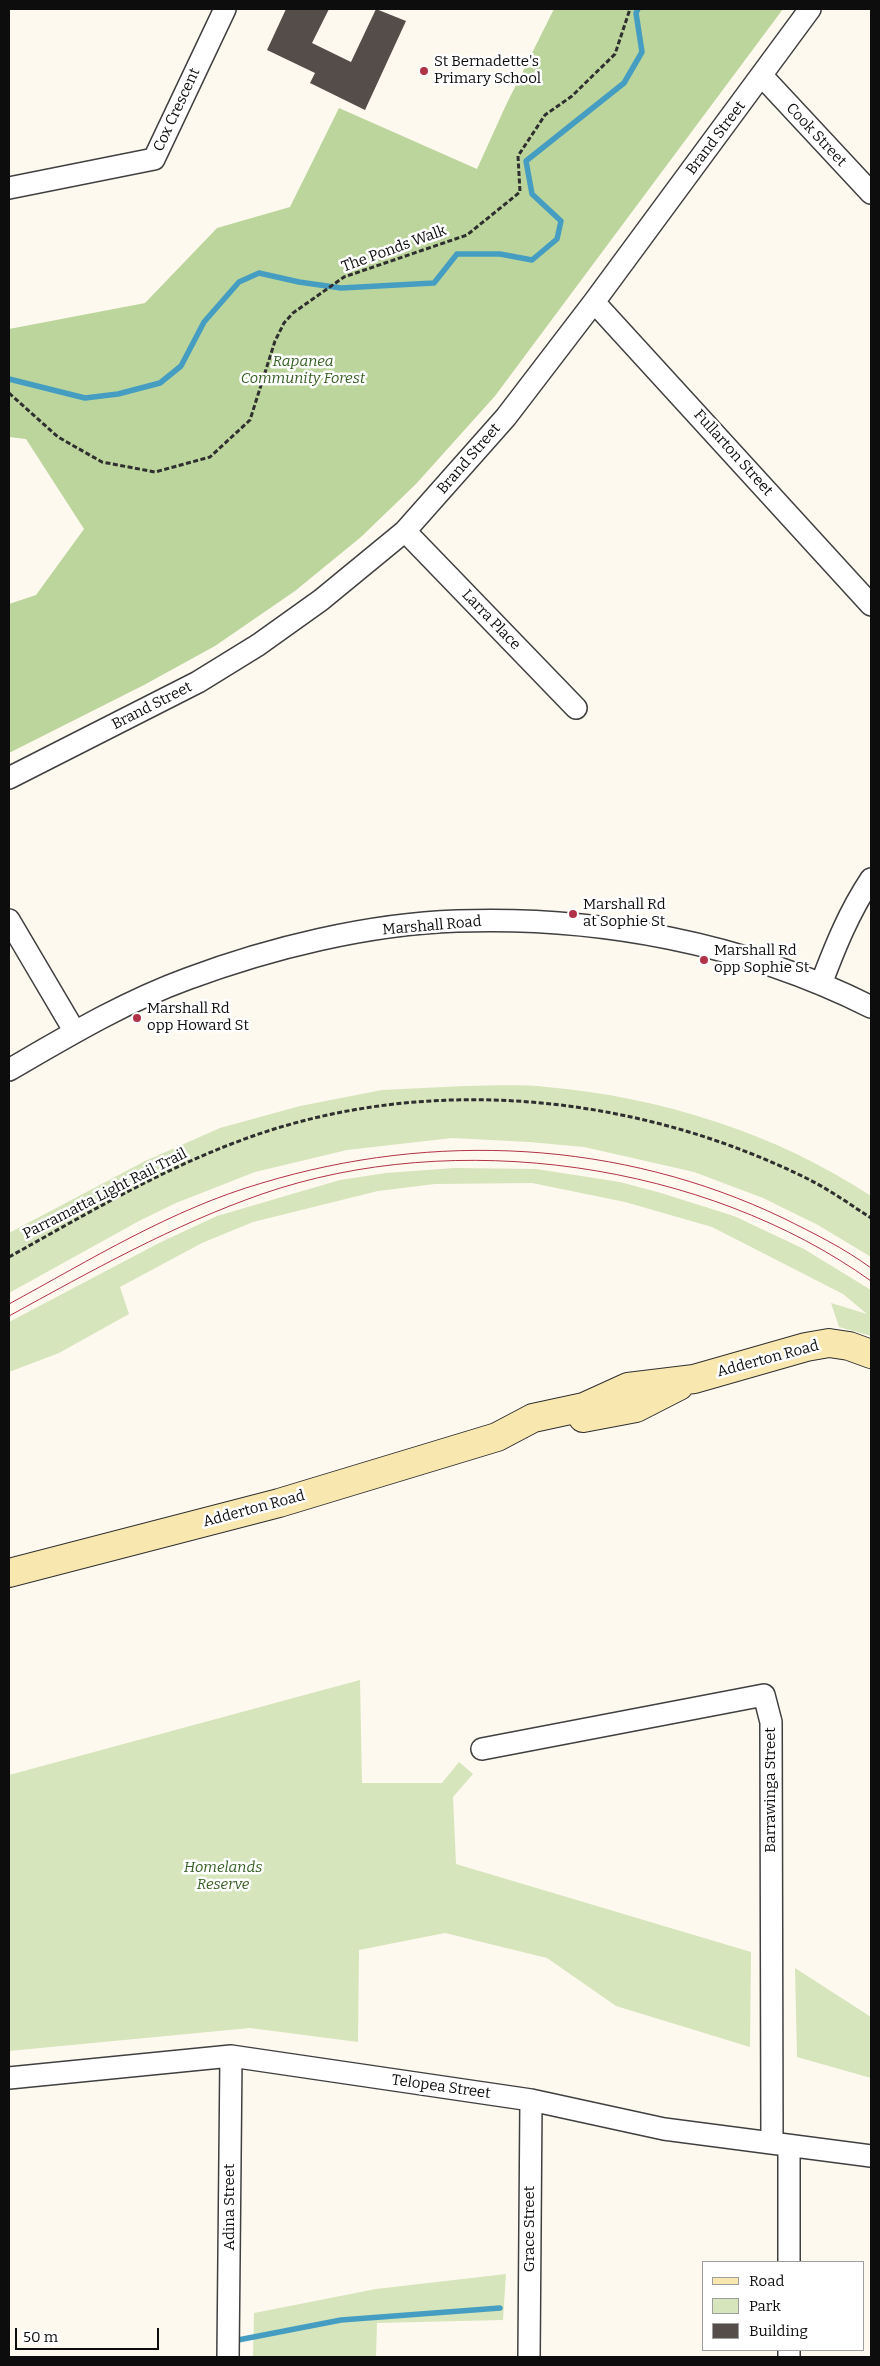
<!DOCTYPE html>
<html>
<head>
<meta charset="utf-8">
<style>
  body { margin:0 }
  #map { position:relative; width:880px; height:2366px; overflow:hidden; background:#fef9ef; font-family:Bitter,serif }
  canvas { display:block }
  .frame { position:absolute; inset:0; border:10px solid #0d0d0d; pointer-events:none }
  .legend { position:absolute; left:702px; top:2261px; width:162px; height:90px; box-sizing:border-box; background:#fff; border:1px solid #9e9e9e; margin:0; padding:6px 9px; list-style:none; font-size:15px; color:#0d0d0d }
  .legend li { display:flex; align-items:center; gap:10px; height:25px }
  .legend b { width:25px; border:1px solid #9e9e9e }
  .scale { position:absolute; left:15px; top:2328px; width:144px; height:22px; box-sizing:border-box; border:2px solid #0d0d0d; border-top:0; padding-left:6px; font-size:15px; line-height:18px; white-space:nowrap; color:#0d0d0d; -webkit-text-stroke:4px #fff; paint-order:stroke }
</style>
</head>
<body>
<div id="map">
<canvas width="880" height="2366"></canvas>
<div class="frame"></div>
<ul class="legend">
<li><b style="height:6px;background:#f8e8af"></b>Road</li>
<li><b style="height:14px;background:#d6e5bb"></b>Park</li>
<li><b style="height:14px;background:#554d4a"></b>Building</li>
</ul>
<div class="scale">50 m</div>
</div>
<script>
const g = document.querySelector('canvas').getContext('2d');
g.lineJoin = 'round';
function fillPath(path, color) {
  g.fillStyle = color;
  g.fill(path, 'evenodd');
}
function trace(path, color, width, dash) {
  g.strokeStyle = color;
  g.lineWidth = width;
  g.lineCap = dash ? 'butt' : 'round';
  g.setLineDash(dash || []);
  g.stroke(path);
}
function write(font, color, halo, rows, align = 'center') {
  g.font = font + ' Bitter,serif';
  g.lineWidth = 5;
  g.setLineDash([]);
  g.textBaseline = 'middle';
  g.strokeStyle = halo;
  g.fillStyle = color;
  for (const [text, x, y, turn = 0] of rows) {
    g.save();
    g.translate(x, y);
    g.rotate((+turn || 0) * Math.PI / 180);
    g.textAlign = isNaN(turn) ? turn : align;
    if (halo) g.strokeText(text, 0, 0);
    g.fillText(text, 0, 0);
    g.restore();
  }
}
fillPath(new Path2D(`
  M464,1086C491,1086 520,1084 547,1087C660,1097 776,1133 871,1196V1257L818,1225L763,1198L694,1172L584,1147L529,1142L452,1138L347,1150L255,1172L176,1203L139,1221L9,1293V1233L145,1161L220,1128L300,1106L382,1090Z
  M454,1168L536,1169L620,1182L661,1193L734,1216L804,1249L871,1290V1336L839,1327L831,1303L867,1314L843,1294L712,1227L625,1202L532,1183L435,1184L378,1191L253,1222L202,1243L120,1287L129,1314L59,1353L9,1372V1322L159,1243L217,1216L340,1180L386,1173Z
  M360,1680L362,1783H442L459,1762L473,1774L453,1797L456,1864L751,1952L750,2047L616,2006L547,1958L445,1933L359,1950L358,2042L250,2028L9,2051V1775Z
  M795,1968L871,2017V2078L797,2057Z
  M506,2274L503,2320L377,2323L376,2357H253L254,2313L376,2289Z`), '#d6e5bb');
fillPath(new Path2D(`
  M554,9H783L495,396L416,484L361,537L295,591L215,646L144,685L9,753V604L36,595L84,529L26,439L9,437V329L145,303L217,228L290,207L339,108L477,169L506,105Z`), '#bcd59c');
trace(new Path2D(`
  M9,379L85,398L118,394L160,383L181,366L204,322L239,282L259,273L299,282L341,288L434,283L457,254H500L532,260L557,239L561,221L532,194L526,161L624,83L642,52L636,13L638,9
  M238,2340L341,2320L500,2308`), '#459ec2', 5.5);
fillPath(new Path2D(`
  M286,9H329L312,43L351,62L376,9L406,21L365,110L310,83L315,73L267,50Z`), '#554d4a');
const street = new Path2D(`
  M762,76L871,193
  M9,188L154,159L225,9
  M594,302L871,605
  M405,531L576,708
  M9,778L198,682L258,645L321,600L405,531L506,417L594,302L810,9
  M9,920L75,1032
  M821,984C835,947 849,912 871,879
  M9,1070C66,1037 124,1002 187,979C270,948 368,924 457,921C598,916 744,943 871,1007
  M482,1749L764,1695L771,1722L772,2143
  M9,2078L231,2056L531,2100L664,2129L871,2156
  M789,2262V2146
  M228,2357L231,2056
  M529,2357L531,2100
  M789,2357V2350`);
const secondary = new Path2D(`
  M583,1418L636,1408L679,1386
  M9,1573L279,1503L497,1437L533,1418L584,1407L628,1387L694,1379L806,1347L829,1343L849,1346L871,1354`);
trace(street, '#404040', 24);
trace(secondary, '#2f2f2f', 30);
trace(new Path2D(`
  M9,393L58,437L102,462L155,472L210,457L250,420L275,341L284,323L293,313L344,277L467,235L520,192L518,156L545,115L572,96L615,54L630,9
  M9,1257C88,1213 167,1166 253,1136C433,1073 639,1095 808,1179C830,1190 851,1205 871,1218`), '#2f2f2f', 3, [5, 2.5]);
trace(street, '#fff', 21);
trace(secondary, '#f8e8af', 28);
trace(new Path2D(`
  M9,1304C90,1260 172,1209 262,1183C434,1131 620,1140 783,1218C813,1233 844,1248 871,1268
  M9,1316C91,1271 173,1225 262,1194C455,1127 705,1162 871,1281`), '#b13146', 1);
for (const [x, y, r, color] of [
  [424,71,5,"#b13146"],
  [573,914,5,"#b13146"],
  [704,960,5,"#b13146"],
  [137,1018,5,"#b13146"]
]) {
  const dot = new Path2D();
  dot.arc(x, y, r, 0, 2 * Math.PI);
  g.fillStyle = color;
  g.fill(dot);
  trace(dot, '#fff', 2);
}
write('15px', '#0d0d0d', '#fff', [
  ["St Bernadette's",434,62],
  ["Primary School",434,79],
  ["Marshall Rd",583,905],
  ["at Sophie St",583,922],
  ["Marshall Rd",714,951],
  ["opp Sophie St",714,968],
  ["Marshall Rd",147,1009],
  ["opp Howard St",147,1026]
], 'left');
write('15px', '#0d0d0d', '#fff', [
  ["Cox Crescent",177,110,-65],
  ["Cook Street",816,135,47],
  ["Brand Street",716,138,-53],
  ["The Ponds Walk",394,249,-20],
  ["Fullarton Street",733,453,48],
  ["Brand Street",469,459,-49],
  ["Larra Place",491,620,46],
  ["Brand Street",152,706,-27],
  ["Marshall Road",432,926,-5],
  ["Parramatta Light Rail Trail",105,1194,-27],
  ["Adderton Road",768,1359,-15],
  ["Adderton Road",254,1509,-15],
  ["Barrawinga Street",771,1790,-90],
  ["Telopea Street",441,2087,8],
  ["Adina Street",230,2207,-90],
  ["Grace Street",530,2229,-90]
]);
write('italic 15px', '#365f23', '#fff', [
  ["Rapanea",303,362],
  ["Community Forest",303,379],
  ["Homelands",223,1868],
  ["Reserve",223,1885]
]);
</script>
</body>
</html>
